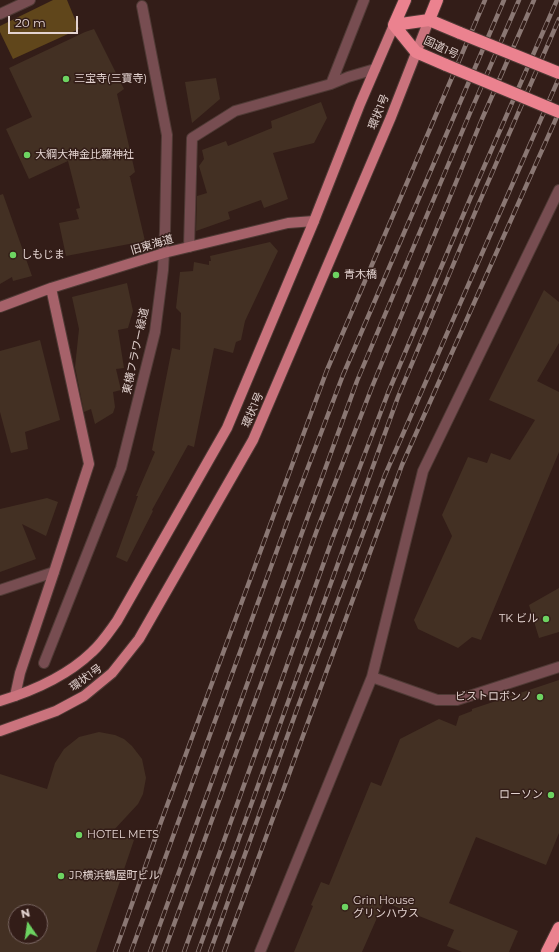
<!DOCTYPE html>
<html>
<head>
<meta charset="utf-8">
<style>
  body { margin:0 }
  #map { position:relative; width:559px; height:952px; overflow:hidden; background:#331d18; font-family:Montserrat,sans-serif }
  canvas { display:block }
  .north { position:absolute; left:8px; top:904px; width:40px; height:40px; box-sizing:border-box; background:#331d18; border:1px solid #796662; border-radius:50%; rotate:347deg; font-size:11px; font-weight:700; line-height:16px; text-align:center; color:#e3d3d0 }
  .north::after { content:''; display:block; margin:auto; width:14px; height:18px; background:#6dd361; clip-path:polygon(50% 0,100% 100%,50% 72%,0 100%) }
  .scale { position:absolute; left:8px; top:16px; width:70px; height:18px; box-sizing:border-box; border:2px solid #e3d3d0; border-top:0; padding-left:5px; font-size:12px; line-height:14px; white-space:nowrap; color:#e3d3d0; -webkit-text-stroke:3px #331d18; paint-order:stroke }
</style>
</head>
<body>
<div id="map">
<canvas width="559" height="952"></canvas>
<div class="north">N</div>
<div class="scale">20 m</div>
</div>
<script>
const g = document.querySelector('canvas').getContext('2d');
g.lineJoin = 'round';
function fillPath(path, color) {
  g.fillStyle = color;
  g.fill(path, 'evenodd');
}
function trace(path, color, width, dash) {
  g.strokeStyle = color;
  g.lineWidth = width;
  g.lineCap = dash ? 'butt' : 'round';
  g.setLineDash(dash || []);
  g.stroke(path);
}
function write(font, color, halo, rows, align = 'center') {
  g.font = font + ' Montserrat,"Noto Sans JP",sans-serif';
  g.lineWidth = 3;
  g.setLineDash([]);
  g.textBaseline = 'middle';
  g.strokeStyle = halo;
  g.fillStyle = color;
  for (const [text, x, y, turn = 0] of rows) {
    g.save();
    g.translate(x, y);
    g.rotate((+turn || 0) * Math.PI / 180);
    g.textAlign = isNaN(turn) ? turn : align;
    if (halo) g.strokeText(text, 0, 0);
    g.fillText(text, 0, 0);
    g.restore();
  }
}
fillPath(new Path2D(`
  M53,0H67L79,29L13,59L0,32V26Z`), '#60461b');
fillPath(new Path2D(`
  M94,29L124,89L117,94L135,172L129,177H130L145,241L66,256L59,223L79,219L76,209L80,208L68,161L29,179L6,129L32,117L9,68L85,32Z
  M216,78L220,99L192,123L185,82Z
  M321,102L327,118L314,143L273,153L288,199L264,208L261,200L228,212L230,219L196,231L197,196L207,193L199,166L204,159L202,150L226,141L228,146L272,128L271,121Z
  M3,194L32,276L13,281L12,277L0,284V195Z
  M270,242L278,251L245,321L241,340L236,342L233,353L214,348L194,447L188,445L152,510L153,511L127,562L116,557L138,496H136L155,452L152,450L172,348L180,350L181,313L176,308L180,272L193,271L194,262L209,265V261H211L210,256Z
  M127,283L133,311L128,328L118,330L124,368L116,369L121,390L113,392L115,407L113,413L95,424L91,409L84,412L75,367L79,329L72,297Z
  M544,290L559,302V343L537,381L559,392V452L481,640L472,637L458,648L418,629L414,620L452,536L442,515L468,457L487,463L491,453L510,460L535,420L489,400Z
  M40,340L60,420L25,432L28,449L11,453L0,412V351Z
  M47,498L58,502L46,536L22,524L36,559L0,572V509Z
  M559,588V632L539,638L529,605Z
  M559,680V833L546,865L476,837L449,903L518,931L509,952H462L447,946L454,930L384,902L362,952H294L313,906L311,905L321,882L329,885L371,782L381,786L400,739L439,719L456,726L459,716L472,711V709Z
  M99,732L115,735L124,739L132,746L142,759L146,778L143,794L138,804L113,831L134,840L96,952H0V774L47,789L55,763L64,749L79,737ZM16,912H40V936H16Z`), '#433023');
const street = new Path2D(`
  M0,14L30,0
  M331,84L364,0
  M189,247L192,138L235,111L331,84L348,77L375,69
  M0,590L54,572
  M44,663L121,468L155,332L163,270L165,231L167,135L142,6
  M372,677L437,700H457L559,667
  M260,952L372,677L423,471L559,190`);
const secondary = new Path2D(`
  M0,307L51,288L164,253L288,223L314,221
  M15,696L20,673L54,572L89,464L51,288`);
const primary = new Path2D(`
  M0,701C33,691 67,676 92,652C102,643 109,632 117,621L227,428L314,221L360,104L394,25
  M0,731L56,711L84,696L112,673L139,639L253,440L391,117L429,20`);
const highway = new Path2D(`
  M429,20L437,0
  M394,25L429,20L460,33
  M394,25L416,52L446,65
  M394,25L405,0
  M547,952L559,928`);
trace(street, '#4f3a35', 12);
trace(secondary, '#4f3a35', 12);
trace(primary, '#4f3a35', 12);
trace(highway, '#4f3a35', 14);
trace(street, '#774d51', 10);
trace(secondary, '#a6626a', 10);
trace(primary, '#ca737d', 10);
trace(highway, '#eb828f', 12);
const rail = new Path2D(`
  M115,952L161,822L327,370L485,0
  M131,952L288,520L343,375L504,0
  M150,952L357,381L470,113L519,0
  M164,952L317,530L372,387L482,119L534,0
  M184,952L332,540L388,393L470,199L557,0
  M198,952L398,397L479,203L559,19
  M210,952L296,712L385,475L559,78
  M224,952L402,465L559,112`);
trace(rail, '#8a7773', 4.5);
trace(rail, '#331d18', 3, [9]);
const highwayBridge = new Path2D(`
  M460,33L559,73
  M446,65L559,112`);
trace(highwayBridge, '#4f3a35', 14, []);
trace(highwayBridge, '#eb828f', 12);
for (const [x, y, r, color] of [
  [66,79,4,"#6dd361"],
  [27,155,4,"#6dd361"],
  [13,255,4,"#6dd361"],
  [336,275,4,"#6dd361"],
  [546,619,4,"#6dd361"],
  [540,697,4,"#6dd361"],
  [551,795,4,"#6dd361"],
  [79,835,4,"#6dd361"],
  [61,876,4,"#6dd361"],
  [345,907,4,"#6dd361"]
]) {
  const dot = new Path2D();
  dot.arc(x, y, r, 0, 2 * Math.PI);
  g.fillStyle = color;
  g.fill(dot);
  trace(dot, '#331d18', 1.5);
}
write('11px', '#e3d3d0', '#331d18', [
  ["国道1号",441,48,25],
  ["環状1号",379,112,-68],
  ["旧東海道",152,245,-16],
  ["東横フラワー緑道",136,351,-78],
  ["環状1号",253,410,-67],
  ["環状1号",86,678,-36]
]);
write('11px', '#e3d3d0', '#331d18', [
  ["三宝寺(三寶寺)",74,79],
  ["大綱大神金比羅神社",35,155],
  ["しもじま",21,255],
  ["青木橋",344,275],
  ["TK ビル",538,619,"right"],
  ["ビストロボンノ",532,697,"right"],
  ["ローソン",543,795,"right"],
  ["HOTEL METS",87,835],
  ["JR横浜鶴屋町ビル",69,876],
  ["Grin House",353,901],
  ["グリンハウス",353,914]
], 'left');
</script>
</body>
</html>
